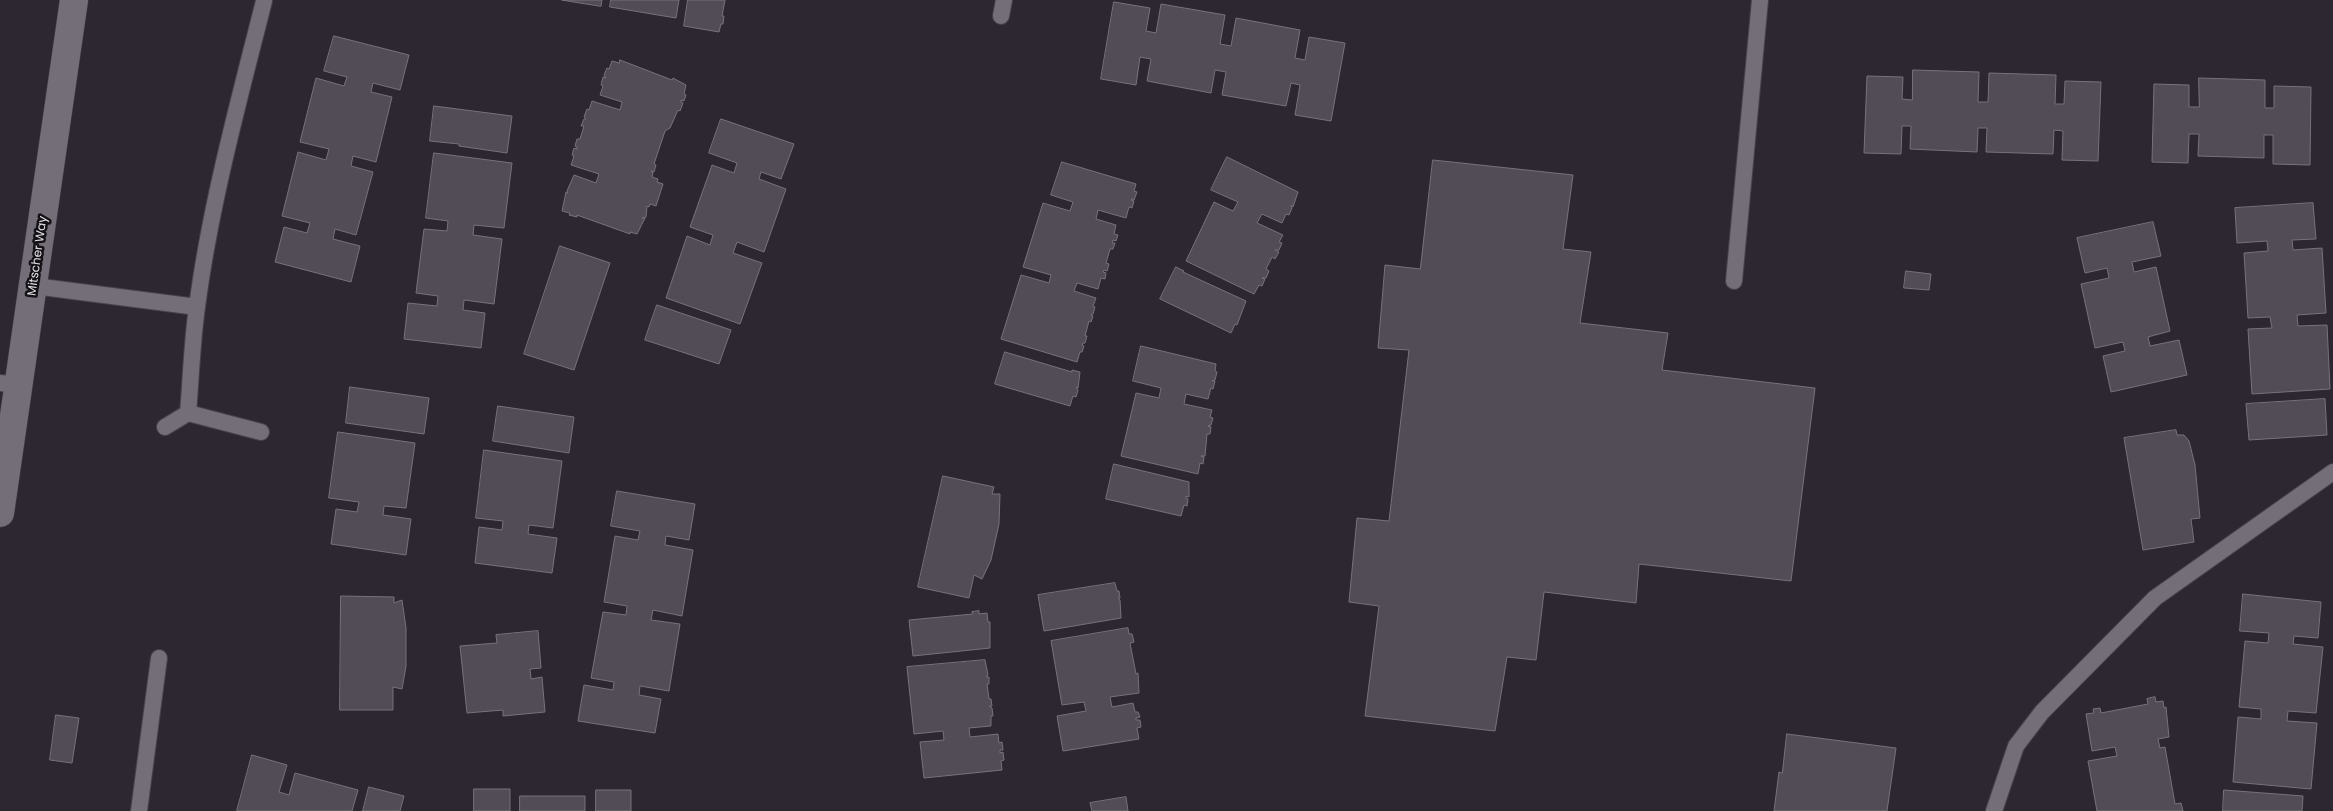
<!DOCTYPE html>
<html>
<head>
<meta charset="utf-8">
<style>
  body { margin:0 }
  canvas { display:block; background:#2d2731 }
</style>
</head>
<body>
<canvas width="2333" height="811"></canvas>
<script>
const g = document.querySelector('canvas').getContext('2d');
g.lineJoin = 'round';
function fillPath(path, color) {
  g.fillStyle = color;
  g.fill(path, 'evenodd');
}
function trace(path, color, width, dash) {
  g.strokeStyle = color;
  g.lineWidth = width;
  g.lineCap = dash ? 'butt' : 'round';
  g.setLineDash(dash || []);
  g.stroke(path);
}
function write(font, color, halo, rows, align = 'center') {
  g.font = font + ' Poppins,sans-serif';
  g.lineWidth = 5;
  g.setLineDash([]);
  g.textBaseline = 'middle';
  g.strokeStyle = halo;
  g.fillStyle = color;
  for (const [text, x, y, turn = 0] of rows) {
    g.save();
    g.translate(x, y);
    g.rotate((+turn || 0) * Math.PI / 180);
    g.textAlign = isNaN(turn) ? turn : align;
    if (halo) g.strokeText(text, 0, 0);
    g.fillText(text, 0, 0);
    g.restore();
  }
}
const building = new Path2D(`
  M562,0H602L601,6Z
  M611,0H679L676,18L610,7Z
  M688,0H725L722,16H724L723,24H721L719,32L684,26Z
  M1114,2L1150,8L1146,31L1156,33L1161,4L1225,15L1220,44L1231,46L1236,18L1300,30L1295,58L1305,60L1309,37L1345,43L1331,121L1295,115L1300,85L1291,83L1286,106L1222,95L1226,72L1215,70L1211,93L1147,81L1151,59L1140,57L1136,85L1101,79Z
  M334,36L409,55L400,90L373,83L371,92L392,97L376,162L353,156L351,166L373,172L356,235L335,229L333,239L360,246L351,282L275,262L284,227L307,233L310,223L282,216L298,152L326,160L329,149L300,142L316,78L344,86L347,77L324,71Z
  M620,60L672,80L673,78L686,85L684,94L686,95L684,101L681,100V102L683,103L680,111L678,110L670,128L665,131L654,164L656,165L654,172L651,171L653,173L652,177L658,179L657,182L663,184L656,206L650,204L649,207L647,206L646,217L642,218H645L637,234L630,232V234L577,215V217L569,215L570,213L562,211L566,192L568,193L567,191L574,175L596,183L599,174L571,165L574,156L572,155L574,148L577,149V147L575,146L577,139H580L584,126H581L584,119H586L584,117L587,109L589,110L592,101L620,110L622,102L600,95L603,86L601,85L603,77L606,78L604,75L607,68L609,69L612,61L619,63Z
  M1913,70L1979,72L1978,102H1988L1989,73L2056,75L2055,104H2064L2065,81L2101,82L2098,161L2062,160L2063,131L2054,130L2053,154L1986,152L1987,128H1978L1977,152L1910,149L1911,126H1902L1901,154L1864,153L1867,76L1903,77L1902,99L1912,100Z
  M2199,78L2265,80V108H2274V86L2311,87L2310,165L2273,164V135H2264V158L2198,156L2199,134H2189L2188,163L2152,162L2154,84L2189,85V107H2199Z
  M434,106L512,116L507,153L459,146V144L430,141Z
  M721,119L794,144L781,179L761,172L759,179L786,189L764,252L737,242L733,253L762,263L740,324L666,298L687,236L710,245L713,235L690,227L712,165L734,173L737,163L709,153Z
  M434,153L512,163L504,228L474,225L473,235L502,239L494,304L464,300L463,310L485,313L481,348L404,339L408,303L437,306L438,296L416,293L424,229L447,231L448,221L426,218Z
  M1227,157L1298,192L1293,207L1291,205L1292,208L1289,215L1286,214L1282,223L1262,214L1257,223L1283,235L1279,242L1282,243L1279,250H1275L1279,252L1275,259L1272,257L1266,269L1269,271L1266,278H1262L1265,279L1262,286L1259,285L1254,294L1186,261L1214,202L1233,211L1238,202L1211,190Z
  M1433,160L1573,175L1563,249L1591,252L1580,323L1668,333L1662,370L1815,388L1791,581L1639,564L1636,603L1544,592L1536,660L1507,657L1495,731L1365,716L1379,606L1349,602L1357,518L1389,521L1409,350L1378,348L1385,265L1420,269Z
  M1062,162L1136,184L1134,191L1137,192L1134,200L1132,199L1131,200L1134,201L1132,208L1129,207L1126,218L1098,210L1096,219L1116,225L1114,234L1118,235L1116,241L1113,240L1112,243H1115L1113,249H1110L1106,263L1109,264L1107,271L1104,270L1103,272L1106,273L1105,279L1101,278L1098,289L1077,283L1074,291L1096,298L1093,306L1095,307L1093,314L1091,315L1093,316L1091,322L1089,321L1085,336H1087L1085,343H1083L1082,345L1084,346L1082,352H1080L1077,362L1001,339L1021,275L1049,283L1051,275L1023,267L1043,203L1070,211L1073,202L1051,195Z
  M2313,203L2316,239L2292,240L2293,250L2322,248L2326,313L2297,315L2298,326L2327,325L2330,389L2252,394L2248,329L2272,328L2270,317L2248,318L2244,253L2268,251L2267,241L2237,243L2235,208Z
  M2153,222L2161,256L2132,262L2134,272L2156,267L2170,331L2148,337L2150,346L2179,340L2187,375L2111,392L2103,356L2125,351L2123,342L2095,348L2081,284L2109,278L2107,268L2085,273L2077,238Z
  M560,246L610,263L574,370L524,354Z
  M1176,267L1184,271L1183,272L1246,301L1237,325L1235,324L1231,333L1160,299Z
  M1906,271L1931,274L1929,290L1904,288Z
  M657,305L731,330L719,364L645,340Z
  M1141,346L1216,364L1215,371L1217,372L1215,380L1212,381H1215L1213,389L1211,388L1208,399L1186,394L1184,404L1212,410L1210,417L1213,418L1211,425L1208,426L1211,427L1210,434H1207L1205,456H1201L1204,457L1203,464L1200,463L1198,474L1121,456L1136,393L1159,398L1161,388L1133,381Z
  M1005,352L1072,372V370L1080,372L1078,388L1076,387L1078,390L1076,397L1073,396L1070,406L995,384Z
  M350,387L429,398L424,434L346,423Z
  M2325,399L2327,435L2249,440L2246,404Z
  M498,406L574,417L569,453L493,441Z
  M2176,430L2177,435H2184L2189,441L2195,465L2200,518L2191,519L2194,542L2143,550L2124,438Z
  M338,432L415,443L406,508L384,506L383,515L411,519L406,555L331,544L336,509L357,512L359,502L329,498Z
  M484,450L562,461L553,528L529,525L528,534L557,538L552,573L475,563L479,527L502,530L503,521L476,518Z
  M1114,464L1189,482V497L1186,496V498L1188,499L1187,506L1184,505L1181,516L1106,499Z
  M943,476L994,487L992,494H1000L999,524L991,560L982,579L974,575L969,598L918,587Z
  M617,491L695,504L689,540L666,536L665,545L693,550L682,616L653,610L651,620L680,624L669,691L640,686L639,695L661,699L655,733L578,721L584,685L613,690L614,682L591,678L603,612L626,615L627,606L604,602L615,536L638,540L640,531L611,526Z
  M1115,583L1117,591H1119L1120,598H1118L1120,600L1121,618L1044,631L1038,595Z
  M2243,594L2321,602L2318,638L2294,636L2293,644L2323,647L2316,713L2288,711L2287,721L2317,723L2311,789L2233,782L2238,717L2261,719V709L2239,707L2245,641L2268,643L2269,633L2240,631Z
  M341,596L394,597V603L402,600L406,628V666L402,689L393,687V710H340Z
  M979,611V614L987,613L988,622H990V648L913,656L909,620L973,614L972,612Z
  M1128,628L1129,634H1132L1134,642L1130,643L1136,674L1138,673L1139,693L1110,697L1112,707L1133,703L1135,712H1138L1140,717L1136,718V720H1140L1141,727L1137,728L1139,739L1063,751L1057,716L1086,711L1084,702L1062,705L1051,641Z
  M538,631L541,668L530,669L531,679L542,677L545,712L503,716V710L467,713L460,646L497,643L496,635Z
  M985,660L988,675L986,677H989V684H987L989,699H991L992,706H989L992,708L993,716H991V726L969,728L970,737L998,734L999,743L1002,742L1003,750H1000V753L1003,752L1004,760L1001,761L1002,770L924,778L920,742L944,740L943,731L914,734L907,667Z
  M2155,697L2156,702L2163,701L2164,708L2166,707L2169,737L2158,739L2160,748L2165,747L2175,804L2181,803L2183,811H2097L2088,761L2117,756L2115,747L2092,751L2086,714L2094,713L2093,709L2100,708L2101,713L2148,704L2147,699Z
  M56,715L79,718L72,763L50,760Z
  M1787,734L1896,748L1887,811H1774L1779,772L1782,773Z
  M252,755L287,765L279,792L289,795L295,773L358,790L352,811H237Z
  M369,787L404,796L400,811H363Z
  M474,789H510V811H474Z
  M596,790H631V811H596Z
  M2224,790L2303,796L2302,811H2223Z
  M520,796H585V811H520Z
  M1126,797L1128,811H1092L1090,803Z`);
fillPath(building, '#524c57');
trace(building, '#78717d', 1);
const lane = new Path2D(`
  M1001,16L1004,0
  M1734,281L1760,0
  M34,286L197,307
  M0,383L18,385
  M188,413C191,378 192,342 197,307C210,206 239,100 264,1
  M165,427L188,413L261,432
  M139,811L159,658
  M1994,811L2016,746L2042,712L2155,598L2333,472`);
const secondary = new Path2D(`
  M0,513L74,0`);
trace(lane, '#47424a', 18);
trace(secondary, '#47424a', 29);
trace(lane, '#746e79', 16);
trace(secondary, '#746e79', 28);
write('12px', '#e4e1e7', '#141116', [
  ["Mitscher Way",38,256,-82]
]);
</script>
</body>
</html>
